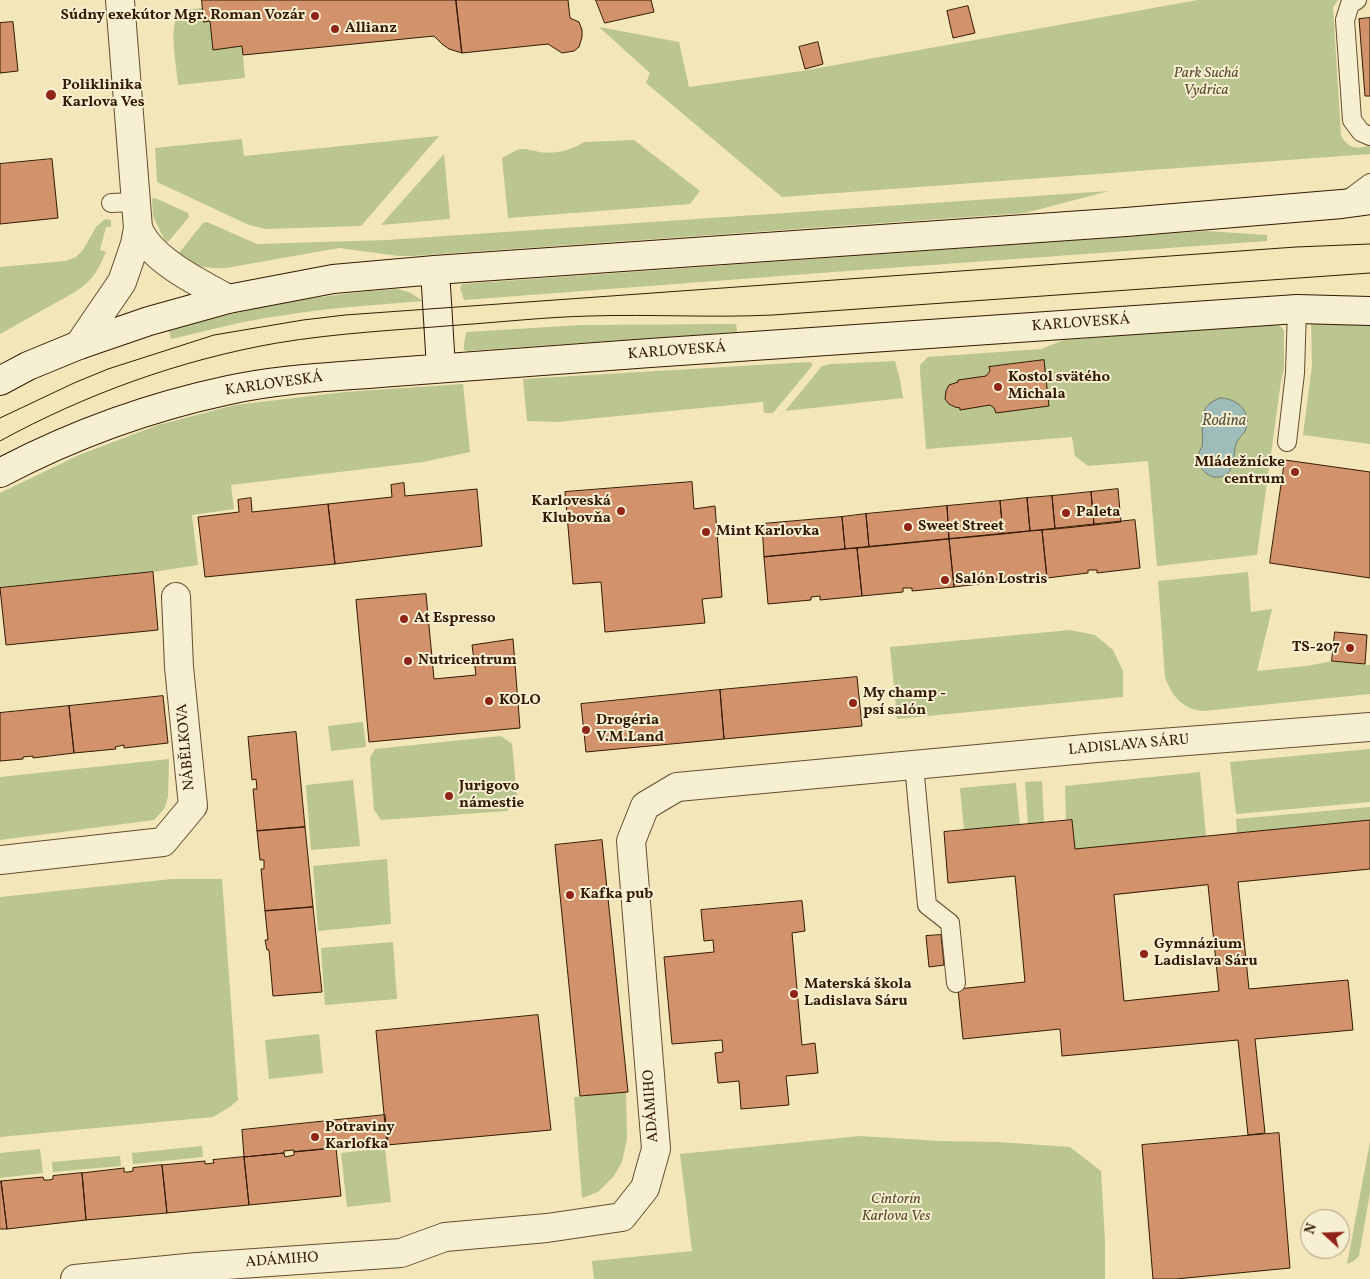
<!DOCTYPE html>
<html>
<head>
<meta charset="utf-8">
<style>
  body { margin:0 }
  #map { position:relative; width:1370px; height:1279px; overflow:hidden; background:#f3e6b9; font-family:Vollkorn,serif }
  canvas { display:block }
  .north { position:absolute; left:1300px; top:1209px; width:50px; height:50px; box-sizing:border-box; background:#f7efd2; border:1px solid #a99a7f; border-radius:50%; rotate:290deg; font-size:14px; font-weight:700; line-height:20px; text-align:center; color:#341a02 }
  .north::after { content:''; display:block; margin:auto; width:18px; height:22px; background:#8f2418; clip-path:polygon(50% 0,100% 100%,50% 72%,0 100%) }
</style>
</head>
<body>
<div id="map">
<canvas width="1370" height="1279"></canvas>
<div class="north">N</div>
</div>
<script>
const g = document.querySelector('canvas').getContext('2d');
g.lineJoin = 'round';
function fillPath(path, color) {
  g.fillStyle = color;
  g.fill(path, 'evenodd');
}
function trace(path, color, width, dash) {
  g.strokeStyle = color;
  g.lineWidth = width;
  g.lineCap = dash ? 'butt' : 'round';
  g.setLineDash(dash || []);
  g.stroke(path);
}
function write(font, color, halo, rows, align = 'center') {
  g.font = font + ' Vollkorn,serif';
  g.lineWidth = 4;
  g.setLineDash([]);
  g.textBaseline = 'middle';
  g.strokeStyle = halo;
  g.fillStyle = color;
  for (const [text, x, y, turn = 0] of rows) {
    g.save();
    g.translate(x, y);
    g.rotate((+turn || 0) * Math.PI / 180);
    g.textAlign = isNaN(turn) ? turn : align;
    if (halo) g.strokeText(text, 0, 0);
    g.fillText(text, 0, 0);
    g.restore();
  }
}
fillPath(new Path2D(`
  M1198,0H1338L1333,7L1341,136C1350,150 1355,148 1370,146V154L782,197L646,83L650,73L599,27L679,42L689,87L802,71Z
  M202,8L204,22L210,21L213,49L242,46L245,78L178,85C177,69 169,30 177,17C182,9 194,9 202,8Z
  M439,136L361,226L266,229L249,225L157,182L155,148L242,139L244,156Z
  M634,140L700,191L690,204L508,218L502,158C509,155 515,149 523,149C528,149 534,151 539,152C554,154 571,151 584,142Z
  M444,154L450,219L381,225Z
  M1109,191L1025,213L412,256H399L339,248L226,268C206,269 196,266 179,256V253L203,223L207,222L257,244L387,240Z
  M155,198L188,213L189,217L168,242L165,241L153,216L152,199Z
  M105,219L111,220V227H106L100,250L106,252C97,272 93,280 75,292L0,334V267L65,261L76,257L83,250L96,227Z
  M1206,231L1267,235V241L847,271L464,300L460,288L462,284Z
  M397,289L409,292L423,301C374,305 326,308 279,316C242,321 206,331 171,339L169,331C243,308 319,294 397,289Z
  M1311,322L1370,323V444L1303,435L1312,366Z
  M736,324L737,332L467,351L464,350C463,344 466,338 466,332L582,325Z
  M1278,324L1284,330V368L1281,381L1257,555L1157,566L1148,461L1088,466L1075,456L1072,437L926,449L920,371V365L928,357L1041,349L1064,340Z
  M895,361L900,380L903,398L785,411L822,366L831,364Z
  M809,362L812,363V366L773,413H764L763,402L556,422L527,421L523,379Z
  M463,384L470,452L423,462L231,485L234,509L192,515L198,565L153,572L0,588V493L79,455L158,425L235,405L345,392Z
  M1248,572L1251,612L1272,609L1257,671L1307,666L1332,661L1370,665V694L1203,711C1182,709 1172,696 1165,677L1158,581Z
  M1070,630L1095,635L1113,650L1123,671V697L897,719L890,647Z
  M363,722L366,747L331,751L328,726Z
  M501,736L512,744L517,797L507,811L381,820L374,810L370,758L375,749Z
  M1370,749V802L1236,814L1230,762Z
  M169,759L168,797L164,809L154,820L0,840V777Z
  M1200,772L1206,836L1075,849L1072,820H1066L1065,786Z
  M353,780L360,846L311,850L306,785Z
  M1042,781L1044,823L1028,824L1025,782Z
  M1016,783L1020,825L964,830L960,788Z
  M1370,807V820L1237,833L1236,819Z
  M387,859L391,924L318,931L313,866Z
  M172,879H222L238,1100L231,1106L213,1117L0,1137V897Z
  M393,942L397,999L325,1005L321,948Z
  M319,1034L323,1073L269,1079L265,1040Z
  M626,1092L627,1139L622,1162L614,1176L598,1192L582,1198L574,1097Z
  M860,1136L940,1141L998,1142L1070,1147L1101,1171L1105,1240V1279H594L592,1261L692,1251L680,1154Z
  M1370,1142V1192L1359,1256L1354,1261L1347,1264Z
  M202,1146L203,1157L133,1164L132,1153Z
  M385,1148L391,1202L347,1207L341,1153Z
  M40,1149L43,1173L0,1178V1153Z
  M120,1156L121,1166L53,1172L52,1162Z`), '#bac590');
const water = new Path2D(`
  M1220,398C1238,398 1253,413 1245,431C1243,435 1240,436 1238,440C1231,450 1239,480 1214,477C1204,475 1196,464 1199,454C1199,451 1201,449 1202,447C1205,427 1194,407 1220,398Z`);
fillPath(water, '#9ebdb8');
trace(water, '#747c6f', 1);
const building = new Path2D(`
  M202,0H456L462,53L449,49L442,44L434,36L243,55L242,46L213,50L210,21L204,22Z
  M456,0H568L570,18L579,22L582,30V37L579,47L574,51L562,53L548,44L462,53Z
  M596,0H651L654,12L605,23Z
  M968,6L975,33L953,38L947,11Z
  M1370,18V96H1365L1359,19Z
  M13,22L18,71L0,73V23Z
  M818,42L823,64L805,69L799,47Z
  M52,159L58,218L0,224V164Z
  M1044,360L1049,406L996,413L994,408L990,405L960,410V408L955,407L949,404L945,399L946,391L949,385L958,382V380L986,376L990,371L989,367Z
  M1285,460L1370,472V578L1270,563Z
  M692,482L694,509L715,506L722,597L702,599L705,623L605,632L601,582L573,584L565,492Z
  M404,483L405,496L477,489L482,546L335,564L328,504L392,497L391,485Z
  M1118,489L1121,522L1094,525L1091,492Z
  M1091,492L1094,525L1055,529L1052,496Z
  M1052,496L1055,529L1030,531L1027,498Z
  M251,498L252,512L328,504L335,564L205,577L198,517L239,512L238,500Z
  M1027,498L1030,531L1003,534L1000,501Z
  M1000,501L1003,534L949,539L947,506Z
  M947,506L949,539L869,547L866,514Z
  M866,514L869,547L845,549L842,517Z
  M842,517L845,549L764,557L762,524Z
  M1135,520L1140,568L1097,573V570H1088V573L1047,578L1042,530Z
  M1042,530L1047,578L1005,582V579H996V582L954,587L949,539Z
  M949,539L954,587L912,591V588H903V592L862,596L857,548Z
  M857,548L862,596L820,600V596L811,597V600L768,604L764,557Z
  M153,572L158,630L6,645L0,588Z
  M426,594L434,679L476,675L472,645L513,639L520,728L369,742L356,600Z
  M1335,632L1367,635L1365,664L1332,661Z
  M857,677L862,726L724,739L720,690Z
  M720,690L724,739L586,752L581,704Z
  M163,696L168,743L124,748V745L115,747L116,749L74,753L69,706Z
  M69,706L74,753L33,758V756L23,757V759L0,761V713Z
  M296,732L305,827L257,831L253,789H257L256,779L252,780L248,737Z
  M1072,820L1075,849L1370,820V869L1238,882L1249,989L1348,980L1353,1030L1255,1039L1265,1133L1248,1135L1238,1040L1062,1056L1060,1029L963,1039L958,989L1025,982L1015,876L948,883L944,832ZM1208,885L1219,991L1124,1001L1114,895Z
  M305,827L313,907L265,911L261,869H264V860H260L257,831Z
  M602,840L628,1092L580,1096L555,845Z
  M802,901L805,931L792,933L802,1045L815,1043L818,1073L786,1076L789,1105L741,1109L739,1081L718,1083L715,1053L723,1052L722,1040L672,1044L664,957L714,952L713,940L704,941L701,910Z
  M313,907L322,992L273,996L269,950H267L265,940H268L265,911Z
  M941,935L944,965L929,967L926,936Z
  M538,1015L551,1130L387,1145L376,1031Z
  M385,1115L388,1143L294,1152V1150L284,1151V1153L244,1157L242,1130Z
  M1279,1133L1290,1268L1176,1279H1153L1142,1145Z
  M336,1148L341,1196L249,1205L244,1157L284,1153L285,1157L294,1155V1152Z
  M244,1157L249,1205L167,1213L162,1165L205,1161V1164L214,1163L213,1160Z
  M162,1165L167,1213L86,1220L82,1173L124,1168V1172H128L133,1171V1168Z
  M82,1173L86,1220L7,1229L1,1181L43,1177L44,1180H49L53,1179V1176Z
  M0,1181H1L7,1229H0Z`);
fillPath(building, '#d2926b');
trace(building, '#341a02', 1);
const service = new Path2D(`
  M1357,0L1350,4L1345,20L1352,120L1361,132L1370,136
  M1346,201L1370,183
  M111,203L135,202
  M1287,442L1295,373L1297,309
  M914,765L927,905L950,923L956,983`);
const minor = new Path2D(`
  M138,228C140,233 143,238 146,242C164,266 202,284 228,299
  M79,345L122,282L135,244L138,228L120,0
  M0,860L163,842L193,806L179,667L176,597
  M75,1279L197,1267L401,1253L445,1237L547,1228L622,1217L645,1188L656,1149L631,841L645,806L677,787L1096,748L1370,727`);
const secondary = new Path2D(`
  M435,270L441,368
  M0,381L28,366L79,345L149,321L228,299L333,279L435,270L1126,222L1342,204L1370,200
  M0,473C72,435 149,407 229,390C278,379 330,377 380,373C470,366 560,360 650,353C866,338 1081,324 1297,309L1370,311`);
trace(service, '#644d30', 20);
trace(minor, '#644d30', 30);
trace(secondary, '#341a02', 30);
trace(service, '#f7efd2', 18);
trace(minor, '#f7efd2', 28);
trace(secondary, '#f7efd2', 28);
trace(new Path2D(`
  M0,418L74,383L108,369L214,335L303,320L345,315L1296,247L1370,244
  M0,441C86,394 180,360 277,343C337,333 398,330 459,325C503,322 546,317 590,316C651,314 712,318 773,315L1370,273`), '#341a02', 1);
for (const [x, y, r, color] of [
  [315,16,5,"#8f2418"],
  [335,29,5,"#8f2418"],
  [51,95,6,"#8f2418"],
  [998,387,5,"#8f2418"],
  [1295,472,5,"#8f2418"],
  [621,511,5,"#8f2418"],
  [1066,513,5,"#8f2418"],
  [908,527,5,"#8f2418"],
  [706,532,5,"#8f2418"],
  [945,580,5,"#8f2418"],
  [404,619,5,"#8f2418"],
  [1350,648,5,"#8f2418"],
  [408,661,5,"#8f2418"],
  [489,701,5,"#8f2418"],
  [853,703,5,"#8f2418"],
  [586,730,5,"#8f2418"],
  [449,796,5,"#8f2418"],
  [570,895,5,"#8f2418"],
  [1144,954,5,"#8f2418"],
  [794,994,5,"#8f2418"],
  [315,1137,5,"#8f2418"]
]) {
  const dot = new Path2D();
  dot.arc(x, y, r, 0, 2 * Math.PI);
  g.fillStyle = color;
  g.fill(dot);
  trace(dot, '#f7efd2', 2);
}
write('bold 15px', '#341a02', '#f7efd2', [
  ["Súdny exekútor Mgr. Roman Vozár",305,16,"right"],
  ["Allianz",345,29],
  ["Poliklinika",62,86],
  ["Karlova Ves",62,103],
  ["Kostol svätého",1008,378],
  ["Michala",1008,395],
  ["Mládežnícke",1285,463,"right"],
  ["centrum",1285,480,"right"],
  ["Karloveská",611,502,"right"],
  ["Klubovňa",611,519,"right"],
  ["Paleta",1076,513],
  ["Sweet Street",918,527],
  ["Mint Karlovka",716,532],
  ["Salón Lostris",955,580],
  ["At Espresso",414,619],
  ["TS-207",1340,648,"right"],
  ["Nutricentrum",418,661],
  ["My champ -",863,694],
  ["psí salón",863,711],
  ["KOLO",499,701],
  ["Drogéria",596,721],
  ["V.M.Land",596,738],
  ["Jurigovo",459,787],
  ["námestie",459,804],
  ["Kafka pub",580,895],
  ["Gymnázium",1154,945],
  ["Ladislava Sáru",1154,962],
  ["Materská škola",804,985],
  ["Ladislava Sáru",804,1002],
  ["Potraviny",325,1128],
  ["Karlofka",325,1145]
], 'left');
write('italic 15px', '#5c4d2d', '#f7efd2', [
  ["Park Suchá",1206,74],
  ["Vydrica",1206,91],
  ["Cintorín",896,1200],
  ["Karlova Ves",896,1217]
]);
write('15px', '#341a02', '#f7efd2', [
  ["KARLOVESKÁ",1081,324,-4],
  ["KARLOVESKÁ",677,352,-4],
  ["KARLOVESKÁ",274,385,-8],
  ["LADISLAVA SÁRU",1129,746,-5],
  ["NÁBĚLKOVA",187,747,-95],
  ["ADÁMIHO",652,1106,-94],
  ["ADÁMIHO",282,1261,-4]
]);
write('italic 16px', '#595342', '#f7efd2', [
  ["Rodina",1224,422]
]);
</script>
</body>
</html>
